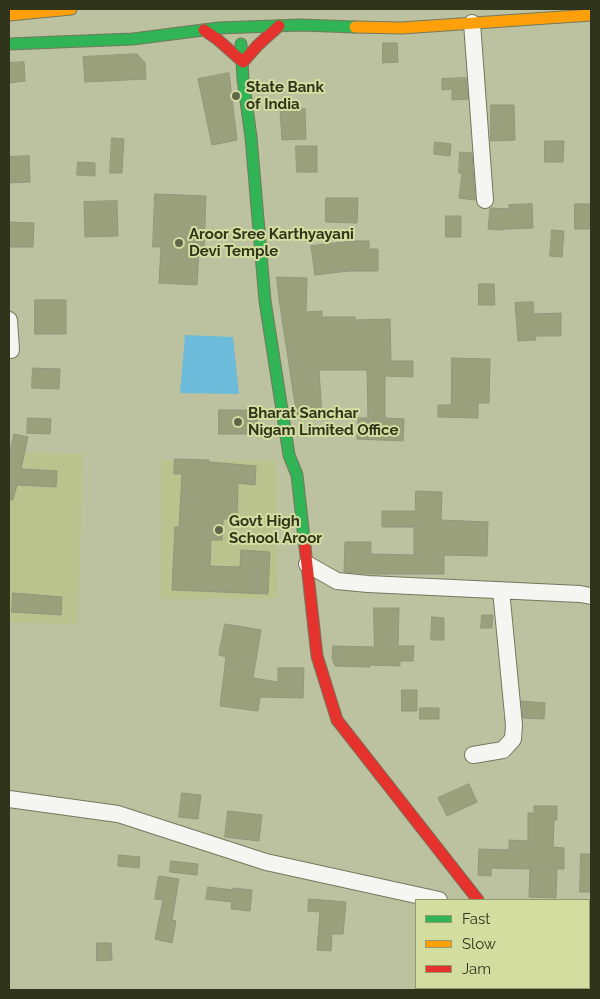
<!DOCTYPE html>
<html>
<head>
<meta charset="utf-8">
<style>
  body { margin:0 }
  #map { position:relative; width:600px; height:999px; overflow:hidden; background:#bcc2a0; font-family:Raleway,sans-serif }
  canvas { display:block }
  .frame { position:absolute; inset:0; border:10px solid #30341b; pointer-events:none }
  .legend { position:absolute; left:415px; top:899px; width:175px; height:90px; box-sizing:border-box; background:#d3dd9f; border:1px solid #92996a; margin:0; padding:6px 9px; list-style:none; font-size:15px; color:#30341b }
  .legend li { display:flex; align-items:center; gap:10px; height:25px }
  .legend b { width:25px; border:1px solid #92996a }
</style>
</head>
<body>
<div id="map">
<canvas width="600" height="999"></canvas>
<div class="frame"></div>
<ul class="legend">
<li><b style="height:6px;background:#30b455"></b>Fast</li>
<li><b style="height:6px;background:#ff9f0a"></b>Slow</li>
<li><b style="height:6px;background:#e5322d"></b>Jam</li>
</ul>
</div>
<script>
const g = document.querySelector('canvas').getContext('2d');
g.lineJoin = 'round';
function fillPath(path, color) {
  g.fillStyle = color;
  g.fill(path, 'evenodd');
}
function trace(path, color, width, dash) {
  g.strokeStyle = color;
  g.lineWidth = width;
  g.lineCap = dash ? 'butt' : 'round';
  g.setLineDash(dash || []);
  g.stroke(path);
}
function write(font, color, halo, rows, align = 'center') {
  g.font = font + ' Raleway,sans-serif';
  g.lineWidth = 4;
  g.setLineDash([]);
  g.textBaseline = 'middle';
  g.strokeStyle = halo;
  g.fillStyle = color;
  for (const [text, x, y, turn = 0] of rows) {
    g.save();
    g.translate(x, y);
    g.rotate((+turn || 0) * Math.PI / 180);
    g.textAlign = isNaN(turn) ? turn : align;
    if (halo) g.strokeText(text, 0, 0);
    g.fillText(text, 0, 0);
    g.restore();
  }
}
fillPath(new Path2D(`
  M9,452L83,454L78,624L9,622Z
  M276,460L277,598L161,599V461Z`), '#bac38e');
fillPath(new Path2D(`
  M185,335L233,337L239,394L180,393Z`), '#6cbbda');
const building = new Path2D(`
  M383,43H397L398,62L383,63Z
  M137,54L145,63L146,79L85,82L83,57Z
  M24,62L25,81L9,83V63Z
  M229,73L237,140L212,145L198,79Z
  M466,78L468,99L452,100V89L442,90V79Z
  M491,105H514L515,140L491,141Z
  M305,109L306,139L282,140L280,110Z
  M112,138L124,139L122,173H110Z
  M545,141H564L563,162H545Z
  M435,142L451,144L450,156L434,154Z
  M296,146H317V172H297Z
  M460,152L472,153L475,200L459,198L462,173H459Z
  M29,156L30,182L9,183V157Z
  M78,162L95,163V176L77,175Z
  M155,194L206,196L204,249H199L197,285L159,283L161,247H153Z
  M326,198H358L357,223L326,222Z
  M117,201L118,236L85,237L84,202Z
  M532,204L533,228L504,229V230L488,229L490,209L491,208L509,209V205Z
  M575,204H591V229H575Z
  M446,216H461V237H446Z
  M9,222L34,223L33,247H9Z
  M552,230L564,231L562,257L550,256Z
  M354,241H369V249H378V271H348L315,275L311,246Z
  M277,277L307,278L306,312L322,311V317H355V320L390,319L391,361H413V377L385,376V418L404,419L403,441L357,439L358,418H368L367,370H319L322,416L297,417L279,299Z
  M479,284H494L495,305H479Z
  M35,300H66V334H35Z
  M533,302L534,314L561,313V336H535L536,340L518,341L515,303Z
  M452,358L490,359L489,403H478V418L438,417V405H451Z
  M33,368L60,369L59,389L32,388Z
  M219,410H258L257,434H219Z
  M28,418L51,419L50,434L27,433Z
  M14,434L28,437L21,469L57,471L56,487L17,485L13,500H9V458Z
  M175,459L209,460V462L256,466L255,485L238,483L237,519H223L222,540H211L210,566L240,567L241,550L270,552L268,594L172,590L175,527H179L182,474H174Z
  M416,491L442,492L441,520L488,522L487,556L444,555V574H371L344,572L345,542H371V554L414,555V527H382V511H415Z
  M13,593L62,597L61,615L12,612Z
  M374,608H399L398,646H414L413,661H400V666L370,665V667L335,666L332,658L333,646L374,647Z
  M482,615H493L492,628H481Z
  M432,617L444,618V640H431Z
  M225,624L261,630L253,678L278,682V668H304L303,698L260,697L258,711L220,706L226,657L219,655Z
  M402,690H417V711H402Z
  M522,701L545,703L544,719L523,718Z
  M420,708H439V719H420Z
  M469,784L477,802L447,816L438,798Z
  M182,793L201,795L198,819L179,817Z
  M534,806H557V820H554L553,847L564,848V869H557L556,898L529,897L530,869L491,868V876L478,875L479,849L509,850V840L528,841V813H534Z
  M228,811L262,815L259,841L225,837Z
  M581,854H591V892H580Z
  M119,855L140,857L139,868L118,866Z
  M171,861L198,864L197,875L170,872Z
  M159,876L179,879L172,920L176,921L172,943L155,939L163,900L155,899Z
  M208,887L233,890V888L252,890L250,911L231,909L232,902L206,899Z
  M309,899L346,902L343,934H332L331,951L317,950L320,912L308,911Z
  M97,943H111L112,960L97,961Z`);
fillPath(building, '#9aa07c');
trace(building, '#92967b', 1);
const street = new Path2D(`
  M472,23L485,200
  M9,320L11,350
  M307,564L337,581L368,584L580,594L591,596
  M473,755L503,750L513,739L514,725L501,590
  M9,799L118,814L266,862L439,900`);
const fast = new Path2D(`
  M9,44L133,39L219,28L301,25L355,27
  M241,44L243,79L251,137L265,301L289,455L297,475L305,547
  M589,937H591`);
const slow = new Path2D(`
  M9,15L71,9
  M355,27L402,28L591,15`);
const jam = new Path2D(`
  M204,30L217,39L243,62L258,45L279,26
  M305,547L317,656L337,720L478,900
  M484,990L485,988`);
trace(street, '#74785d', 18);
trace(fast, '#74785d', 13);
trace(slow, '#74785d', 13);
trace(jam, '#74785d', 13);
trace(street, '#f5f6f1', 16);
trace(fast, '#30b455', 11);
trace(slow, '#ff9f0a', 11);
trace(jam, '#e5322d', 11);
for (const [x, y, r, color] of [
  [236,96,5,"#61664a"],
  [179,243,5,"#61664a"],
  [238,422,5,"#61664a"],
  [219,530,5,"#61664a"]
]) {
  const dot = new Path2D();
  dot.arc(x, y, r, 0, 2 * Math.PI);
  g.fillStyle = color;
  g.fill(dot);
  trace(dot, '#d3dd9f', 2);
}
write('bold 15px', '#30341b', '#d3dd9f', [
  ["State Bank",246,87],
  ["of India",246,104],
  ["Aroor Sree Karthyayani",189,234],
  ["Devi Temple",189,251],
  ["Bharat Sanchar",248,413],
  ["Nigam Limited Office",248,430],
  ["Govt High",229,521],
  ["School Aroor",229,538]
], 'left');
</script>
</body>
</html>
